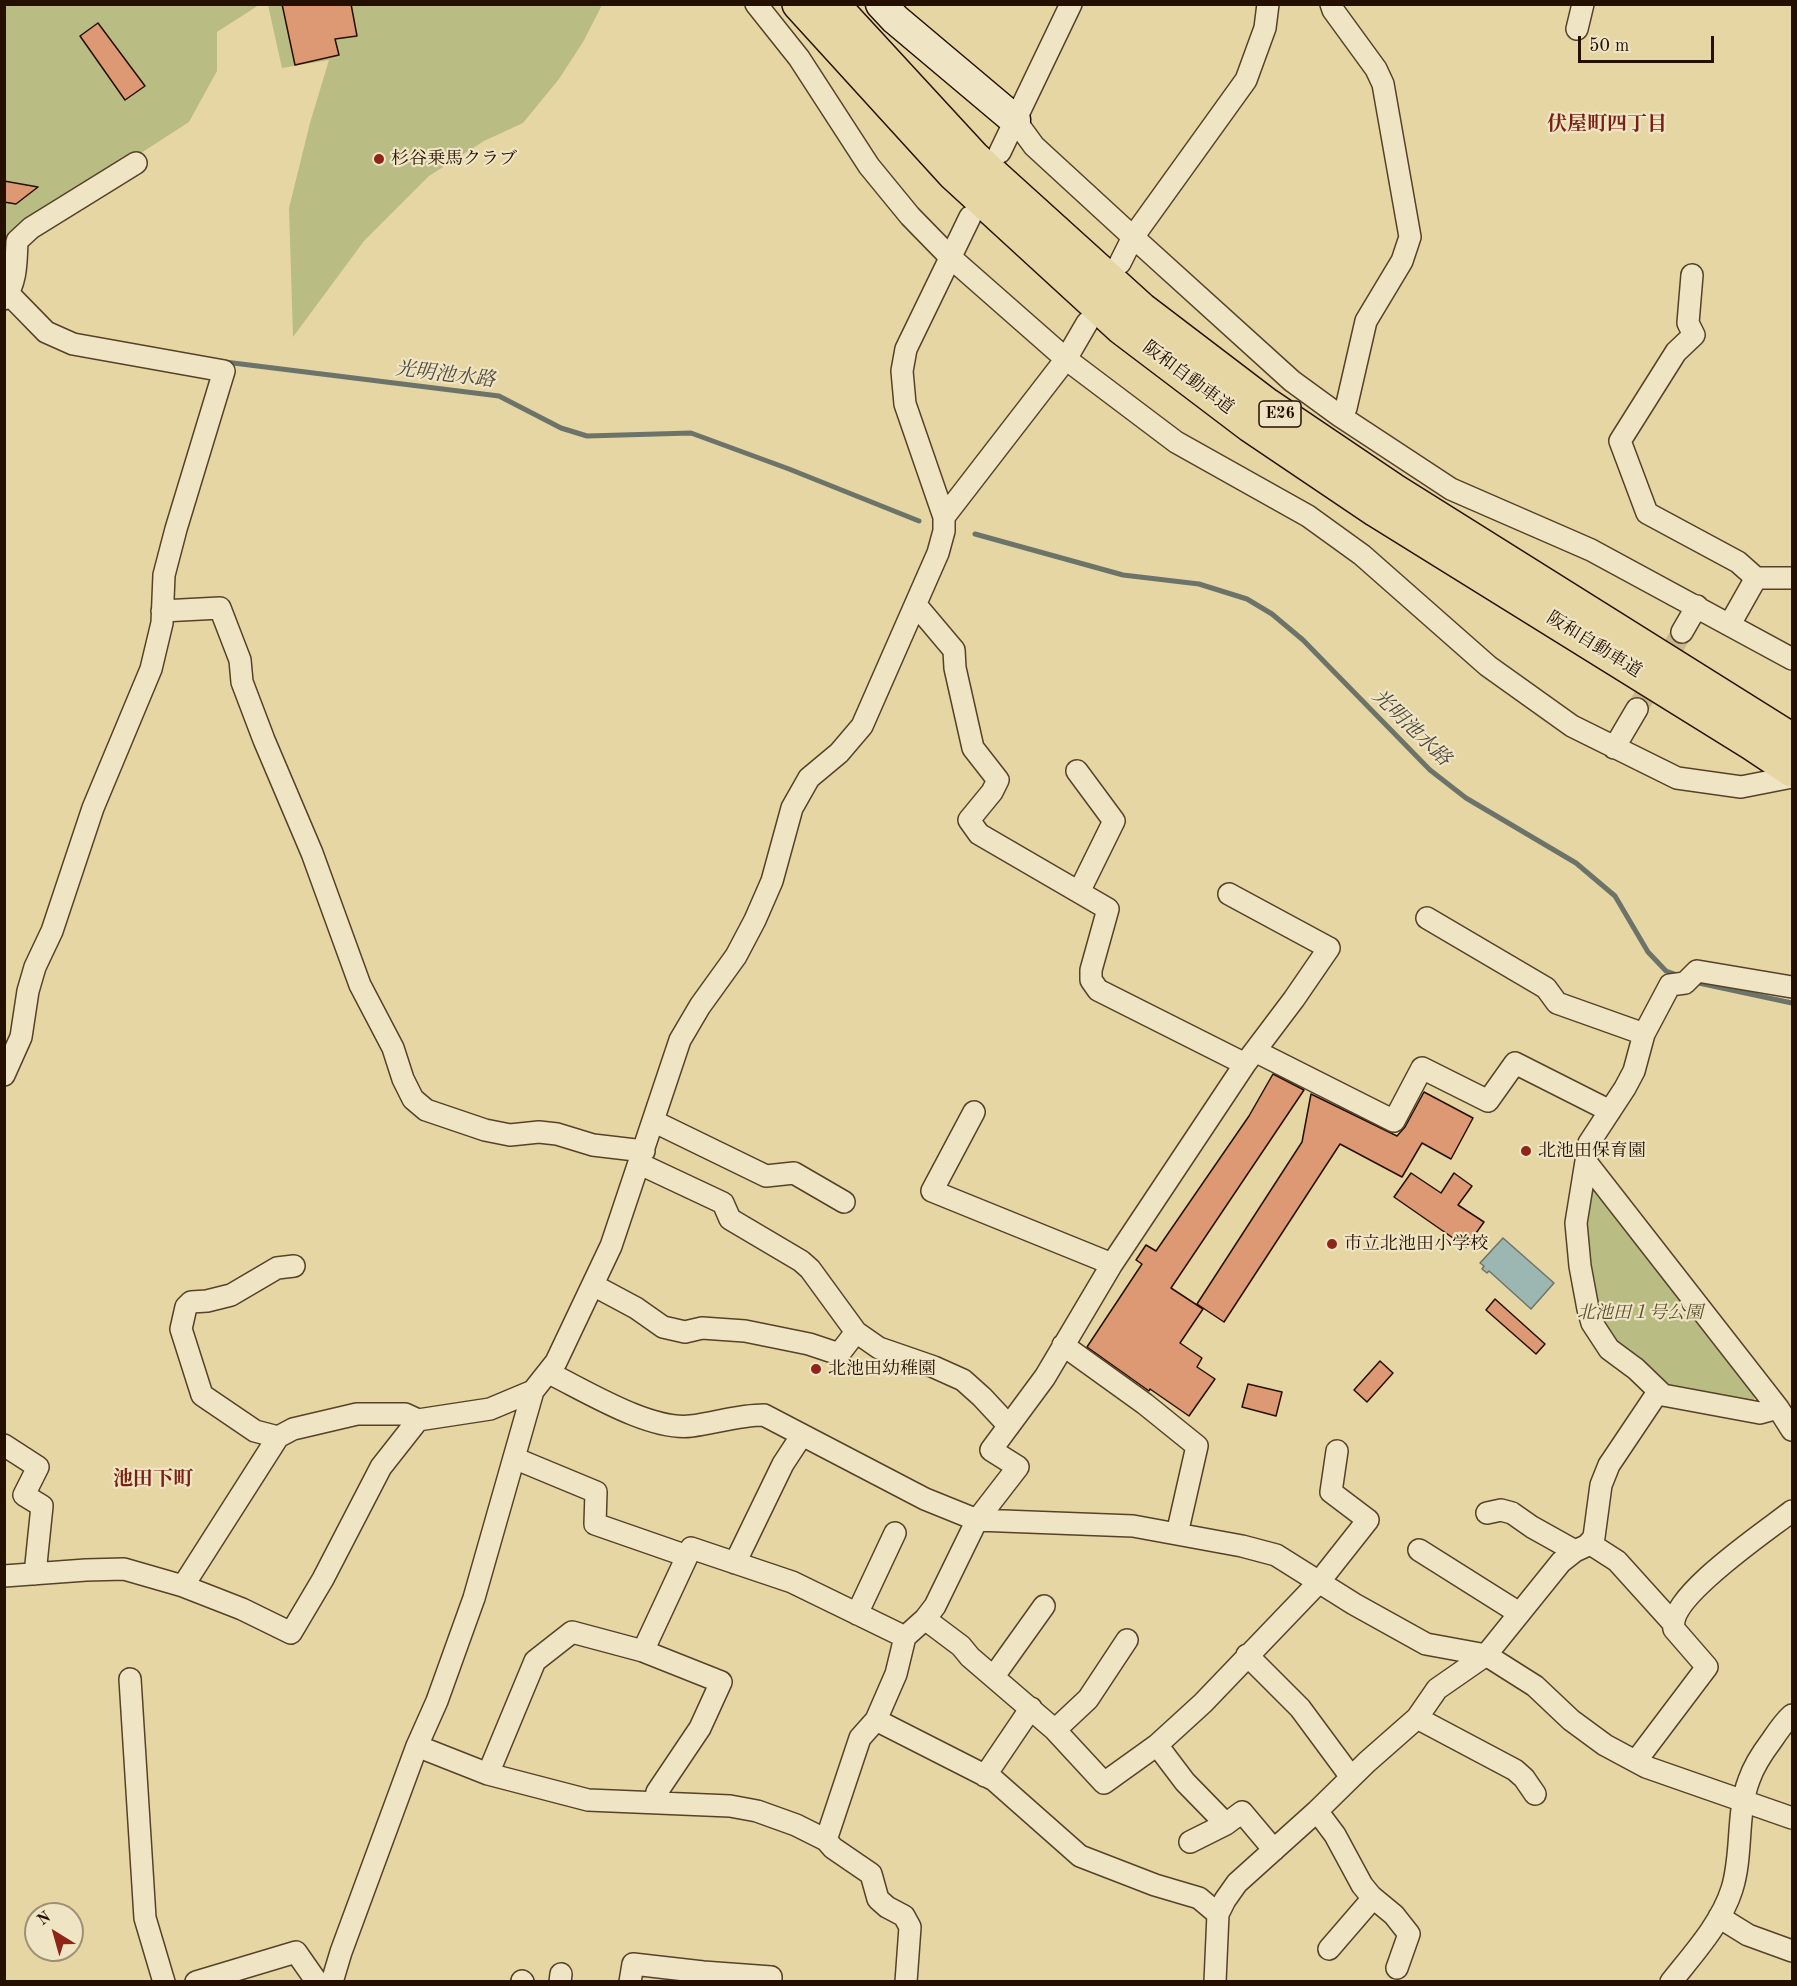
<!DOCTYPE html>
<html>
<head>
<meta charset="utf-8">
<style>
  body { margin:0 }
  #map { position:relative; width:1797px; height:1986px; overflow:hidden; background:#e6d6a3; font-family:"Old Standard TT",serif }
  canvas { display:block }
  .frame { position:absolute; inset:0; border:6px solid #251000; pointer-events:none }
  .north { position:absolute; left:24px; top:1902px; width:60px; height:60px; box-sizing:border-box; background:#efe4c3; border:2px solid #9e8f75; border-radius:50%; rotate:323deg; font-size:16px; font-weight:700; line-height:24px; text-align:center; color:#251000 }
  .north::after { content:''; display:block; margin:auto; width:21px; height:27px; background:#8f2418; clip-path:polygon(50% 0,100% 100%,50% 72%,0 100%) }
  .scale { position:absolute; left:1578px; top:36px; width:136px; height:27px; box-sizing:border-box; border:3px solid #251000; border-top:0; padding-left:8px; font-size:18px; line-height:21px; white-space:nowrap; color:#251000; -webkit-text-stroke:4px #efe4c3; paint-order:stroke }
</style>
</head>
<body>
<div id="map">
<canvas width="1797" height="1986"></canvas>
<div class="frame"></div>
<div class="north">N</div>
<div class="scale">50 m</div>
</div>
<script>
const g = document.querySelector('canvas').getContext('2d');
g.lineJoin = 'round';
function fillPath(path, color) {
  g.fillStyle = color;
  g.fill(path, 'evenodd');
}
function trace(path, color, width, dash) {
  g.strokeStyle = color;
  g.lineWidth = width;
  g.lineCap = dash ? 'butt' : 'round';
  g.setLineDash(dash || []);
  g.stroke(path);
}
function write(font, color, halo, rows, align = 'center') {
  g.font = font + ' "Old Standard TT","Noto Serif JP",serif';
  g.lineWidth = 4.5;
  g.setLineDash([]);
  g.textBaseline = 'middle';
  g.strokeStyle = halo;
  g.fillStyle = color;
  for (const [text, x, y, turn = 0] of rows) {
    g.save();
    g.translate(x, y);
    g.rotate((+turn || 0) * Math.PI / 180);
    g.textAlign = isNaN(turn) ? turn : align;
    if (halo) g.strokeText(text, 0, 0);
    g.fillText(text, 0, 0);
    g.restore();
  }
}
fillPath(new Path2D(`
  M5,5H259L217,32V71L189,122L31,224L5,273Z
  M268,5H602L583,42L559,79L523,123L484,141L429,176L364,241L293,337L289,208L310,123L329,60L282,68Z
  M1595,1190L1756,1396L1751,1403L1668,1388L1609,1339L1596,1317L1585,1226L1587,1191Z`), '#b9bd83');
const water = new Path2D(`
  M1503,1238L1554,1283L1531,1309L1489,1271L1487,1273L1482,1269L1484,1266L1480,1263Z`);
fillPath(water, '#9cb6b1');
trace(water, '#6c746a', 1.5);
trace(new Path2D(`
  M225,362L499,396L561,428L587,436L691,433L789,469L919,521
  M975,534L1123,575L1199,584L1247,599L1272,614L1303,640L1430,770L1466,798L1576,863L1615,896L1648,952L1666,971L1680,976
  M1694,982L1792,1003`), '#6c746a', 5);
const building = new Path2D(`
  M282,4H351L357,36L335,39L339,55L295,65Z
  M98,23L145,86L125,100L80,36Z
  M4,181L38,187L16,204L4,202Z
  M1273,1074L1304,1090L1171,1288L1203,1309L1180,1343L1202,1358L1197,1367L1215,1379L1189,1416L1150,1389L1149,1391L1087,1347L1142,1264L1136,1260L1146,1245L1156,1251L1249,1116Z
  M1424,1092L1473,1118L1451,1159L1422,1143L1402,1177L1340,1144L1224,1322L1197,1304L1302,1142L1311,1094L1397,1136L1405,1127Z
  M1411,1173L1441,1193L1454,1173L1472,1186L1458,1205L1484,1222L1466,1247L1394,1197Z
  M1495,1299L1545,1344L1536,1354L1486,1310Z
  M1380,1361L1393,1373L1367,1402L1354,1390Z
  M1248,1384L1282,1392L1276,1416L1242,1407Z`);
fillPath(building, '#dc9973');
trace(building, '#251000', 1.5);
trace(new Path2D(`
  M1637,709L1682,632`), '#c9b88b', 21, [21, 10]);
const street = new Path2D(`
  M756,4L799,58L869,166L910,216L950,257L1066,359L1176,442L1308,516L1362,555L1488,666L1572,726L1677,778L1741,787L1792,777
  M1331,4L1333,10L1376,69L1383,84L1410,237L1402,261L1366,321L1346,408L1340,416
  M1577,29L1583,4
  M1015,120L1034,146L1133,237L1292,381L1340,416L1451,489L1591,550L1792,659
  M1000,152L1071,4
  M1120,263L1133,237L1246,80L1265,28L1268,4
  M1692,275L1688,323L1694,335L1676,352L1620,441L1647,513L1738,562L1756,578L1730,624
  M4,289L46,332L73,344L224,371L176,529L164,575L162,623L151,669L93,808L52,931L35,967L28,991L21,1037L4,1075
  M4,299C17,283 16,261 17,241L31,228L136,163
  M944,517L1066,359L1087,323
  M1756,578H1792
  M916,605L954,650L955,668L973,748L998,780L992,792L969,820L979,834L1108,909L1091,970V980L1098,990L1245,1064
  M162,611L220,608L240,660L242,682L264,740L312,853L360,985L393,1048L403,1079L413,1099L426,1110L485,1130L510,1135L539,1132L557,1134L593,1145L644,1151
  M1682,632L1697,606
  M1614,748L1637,709
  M1077,771L1114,821L1079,892
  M1427,918L1546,988L1557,1003L1644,1034
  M1255,1051L1394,1121L1422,1068L1488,1101L1515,1063L1610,1111
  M974,1112L932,1191L1112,1264
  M653,1121L766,1176L794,1173L844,1202
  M1586,1162L1778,1408L1792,1430
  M640,1164L723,1203L730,1219L801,1261L810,1269L856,1332L879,1348L934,1367L963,1380L982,1397L1009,1426
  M593,1285L636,1308L663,1327L685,1332L702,1328L745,1331L809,1344L839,1354L856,1332
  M1063,1345L1145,1404L1197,1446L1177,1534
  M549,1373C586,1391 650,1431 691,1426C716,1423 738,1415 764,1415L925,1499L977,1520L1133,1526L1242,1546L1276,1555L1354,1604L1426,1644L1486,1655L1535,1686L1571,1720L1605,1745L1646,1767L1792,1818
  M1778,1408L1760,1413L1663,1395L1636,1369L1609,1349L1592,1323L1588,1309L1580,1266L1576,1223L1589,1143L1625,1088L1634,1071L1644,1034L1670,985L1685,983L1697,971L1792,987
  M278,1437L255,1431L202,1395L181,1329L186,1307L191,1302L207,1301L231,1295L277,1268L294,1266
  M4,1445L38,1467L24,1495L42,1506L35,1574
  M514,1458L596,1492L595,1524L687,1556
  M1487,1513L1501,1510L1512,1513L1532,1527L1575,1551
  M1589,1543L1617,1561L1673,1623
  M1419,1550L1519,1613
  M735,1563L783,1464L802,1435
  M4,1576L86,1570L124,1569L183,1586L242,1609L291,1633L323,1579L381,1467L418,1420L490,1409L533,1391
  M183,1586L278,1437L293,1429L357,1414H405L418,1420
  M857,1614L895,1533
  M925,1619L961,1646L970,1657L1055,1730L1104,1783L1157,1745L1203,1703L1319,1582L1368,1520L1331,1492L1337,1451
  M643,1651L721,1682L700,1728L657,1792L655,1801
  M1247,1655L1300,1708L1351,1777
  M994,1676L1044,1606
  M130,1679L145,1918L164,1982
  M1417,1718L1515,1770L1524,1778L1535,1794
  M876,1720L994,1780L1080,1856L1155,1885L1199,1898L1218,1914
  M1055,1730L1088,1699L1127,1640
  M1157,1745L1185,1782L1226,1824
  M417,1746L488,1774L588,1800L730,1806L757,1811L796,1825L826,1840L833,1848L871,1874L878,1899L887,1907L904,1916L910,1927L906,1982
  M1636,1761L1707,1667L1674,1629C1667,1597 1768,1530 1792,1511
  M488,1774L535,1661L572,1632L643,1651L691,1548L792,1582L905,1637
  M985,1776L1031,1708
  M1317,1811L1335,1835L1362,1885L1371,1896L1394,1915L1409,1934L1397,1968
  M826,1840L860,1738L876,1720L896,1674L905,1637L925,1619L935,1606L977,1520L1018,1467L991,1450L1045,1377L1112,1264L1245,1064L1294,999L1329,948L1229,894
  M1190,1842L1226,1824L1242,1812L1274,1850
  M1719,1917L1748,1935L1792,1951
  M1329,1949L1373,1898
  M522,1981L523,1982
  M196,1982L296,1952L317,1982
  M332,1982L341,1952L417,1746L437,1701L474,1598L533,1391L556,1362L611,1246L680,1040L700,1006L736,956L755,920L772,881L792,808L809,778L839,753L862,726L938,553L944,531V517L905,404L902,371L906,349L970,217
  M560,1982L561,1974
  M630,1982L633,1964L703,1972L771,1977V1982
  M1215,1982L1218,1914L1225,1900L1237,1883L1317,1811L1367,1762L1417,1718L1437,1689L1486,1655L1561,1562L1575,1551L1588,1545L1594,1537L1601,1485L1609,1465L1658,1392
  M1671,1982C1693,1954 1721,1924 1732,1889C1743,1854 1736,1814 1749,1780C1754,1765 1763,1752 1772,1740C1778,1731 1784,1722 1792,1715`);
const secondary = new Path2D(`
  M881,4L895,19L1015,120`);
const highway = new Path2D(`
  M799,4L953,173L1122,328L1250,425L1376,510L1753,744L1792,770
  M832,4L973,157L1141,309L1267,405L1393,490L1792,740`);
trace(street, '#554229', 24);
trace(secondary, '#251000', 33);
trace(highway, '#251000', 36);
trace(street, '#efe4c3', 21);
trace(secondary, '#efe4c3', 30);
trace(highway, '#e6d6a3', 33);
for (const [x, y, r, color] of [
  [379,159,6,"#8f2418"],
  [1526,1151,6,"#8f2418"],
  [1332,1244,6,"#8f2418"],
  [816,1369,6,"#8f2418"]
]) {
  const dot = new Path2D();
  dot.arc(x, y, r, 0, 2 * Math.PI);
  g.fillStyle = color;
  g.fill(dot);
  trace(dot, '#efe4c3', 2);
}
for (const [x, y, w] of [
  [1280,414,42]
]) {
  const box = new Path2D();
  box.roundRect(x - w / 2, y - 13, w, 26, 4.5);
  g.fillStyle = '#efe4c3';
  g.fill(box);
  trace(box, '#251000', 1.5);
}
write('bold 16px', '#251000', null, [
  ["E26",1280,414]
]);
write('18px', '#251000', '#efe4c3', [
  ["杉谷乗馬クラブ",391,159],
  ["北池田保育園",1538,1151],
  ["市立北池田小学校",1344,1244],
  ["北池田幼稚園",828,1369]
], 'left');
write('18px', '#251000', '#efe4c3', [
  ["阪和自動車道",1188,378,37],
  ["阪和自動車道",1594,645,32]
]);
write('italic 18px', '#594d2e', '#efe4c3', [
  ["北池田１号公園",1640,1313]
]);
write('bold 20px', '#7a1f14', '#efe4c3', [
  ["伏屋町四丁目",1607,125],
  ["池田下町",153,1480]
]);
write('italic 20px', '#4f4a3e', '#efe4c3', [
  ["光明池水路",445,375,7],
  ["光明池水路",1411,728,44]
]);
</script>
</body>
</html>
